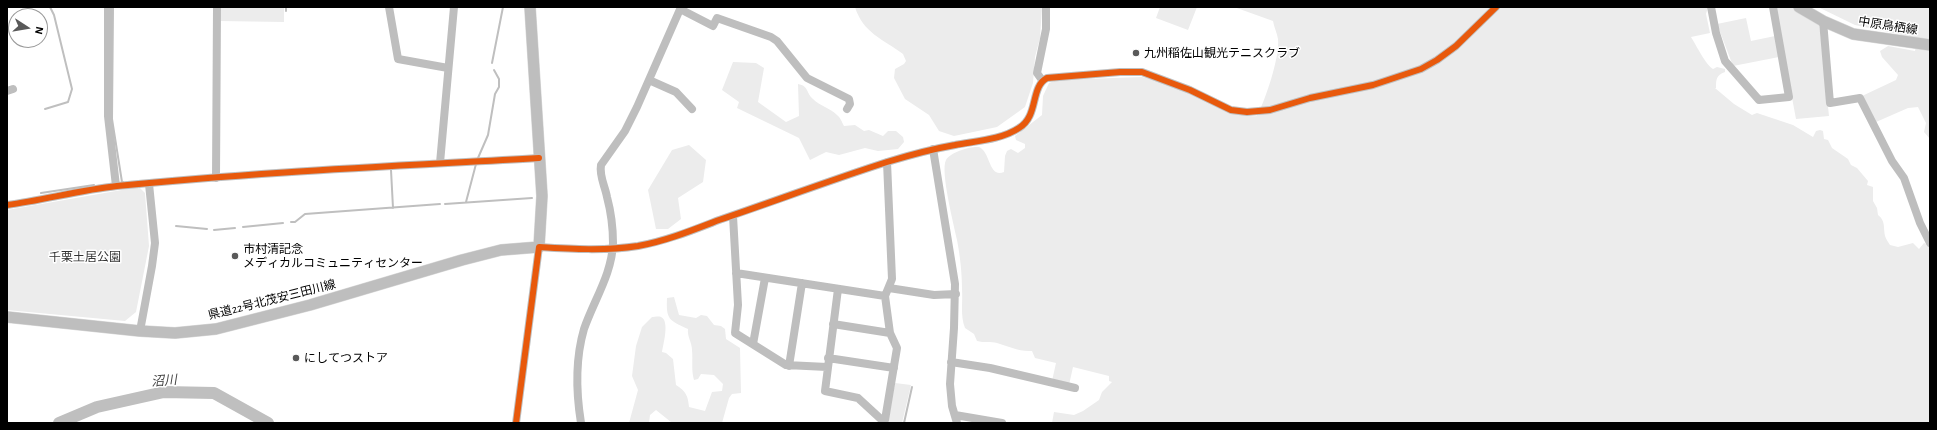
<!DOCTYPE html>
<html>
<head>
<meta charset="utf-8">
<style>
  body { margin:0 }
  #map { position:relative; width:1937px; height:430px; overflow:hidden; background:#fff; font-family:"Alegreya Sans",sans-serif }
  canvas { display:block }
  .frame { position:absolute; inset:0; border:8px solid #000; pointer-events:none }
  .north { position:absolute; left:8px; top:8px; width:40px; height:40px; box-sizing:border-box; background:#fff; border:1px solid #999; border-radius:50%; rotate:102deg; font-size:11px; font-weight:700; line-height:16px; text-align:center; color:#000 }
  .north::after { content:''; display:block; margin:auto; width:14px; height:18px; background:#595959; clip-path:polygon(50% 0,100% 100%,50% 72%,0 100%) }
</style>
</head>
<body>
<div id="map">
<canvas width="1937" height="430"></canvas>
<div class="frame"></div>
<div class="north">N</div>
</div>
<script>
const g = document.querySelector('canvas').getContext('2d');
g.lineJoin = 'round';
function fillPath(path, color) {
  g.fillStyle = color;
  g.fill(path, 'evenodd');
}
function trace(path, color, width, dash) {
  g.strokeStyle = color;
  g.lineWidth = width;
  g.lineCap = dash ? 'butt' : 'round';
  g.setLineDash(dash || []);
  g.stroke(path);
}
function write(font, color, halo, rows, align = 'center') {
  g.font = font + ' "Alegreya Sans","Noto Sans JP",sans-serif';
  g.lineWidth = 3;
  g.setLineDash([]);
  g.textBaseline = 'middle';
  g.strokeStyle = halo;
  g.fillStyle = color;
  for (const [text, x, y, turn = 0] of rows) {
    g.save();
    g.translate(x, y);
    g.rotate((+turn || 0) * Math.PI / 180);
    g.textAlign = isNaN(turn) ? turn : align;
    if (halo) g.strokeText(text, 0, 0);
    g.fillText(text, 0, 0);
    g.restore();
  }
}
fillPath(new Path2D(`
  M219,7H284V22L219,21Z
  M855,7H1042L1040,38L1035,57L1033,83L1025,107L997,127L954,136L939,131L929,115L905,99L894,78L895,69L904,64L906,61L903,54C883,39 863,33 855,7Z
  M1160,7H1197L1188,30L1156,18Z
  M1234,7H1708L1706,14L1710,33L1691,37C1696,45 1706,65 1713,69L1717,67L1725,69V72C1716,75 1716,80 1716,88H1715L1734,104L1752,115L1757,113L1793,125L1813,137L1816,131L1820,130L1823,131L1824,139L1828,140L1832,148L1848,159L1851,165L1857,168L1868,181L1867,185L1873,187V201L1877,208L1878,215C1886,221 1883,228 1885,236C1886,239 1888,242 1890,245L1898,247L1913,243L1919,249L1924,243L1929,245L1930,423H1052L1054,412L1074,415L1083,411L1099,400L1102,392L1112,382L1109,381V376L1073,367L1069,385L1052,381L1056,363L1035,358L1032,351C1019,352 1008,346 997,343C991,341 984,343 977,341L974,334L965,328C960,315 963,302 962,289C962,273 960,255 957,240C954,225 940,171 946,160C950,152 971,146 979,147C991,152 988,178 1004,172L1005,156L1007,151L1011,149L1018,153L1025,148V144L1016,140L1015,136L1042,115L1043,96L1049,83L1057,80L1142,77C1161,81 1180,89 1198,97C1216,104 1236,118 1257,116C1265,101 1280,57 1278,39C1277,33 1274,27 1273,21Z
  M1775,7H1792L1819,22L1829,116L1796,119Z
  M1818,7H1930V139L1924,132L1926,123L1918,107L1908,108L1876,122L1862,96L1896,80L1898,75L1882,57L1880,51L1888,46L1915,51L1917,38L1855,25Z
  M1746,18L1751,41L1775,36L1779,57L1733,66L1717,24Z
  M733,62L756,63L764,68L758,102L786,122L799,116L798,84C809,86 806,93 813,99C820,106 830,108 837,115C840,117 842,122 844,126L855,125L864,131L869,130L883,136L888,131H896L903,137L904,142L898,149L878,151L865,148L839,155L826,152L810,160L799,138L737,108L739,102L722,90Z
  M689,145L706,160L703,182L678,198L681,219L668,229H656L648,190L672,150Z
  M139,187L145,193L149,246L136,312L125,321L7,310V210Z
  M674,297L679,315L696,318L701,315L707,316L714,325L721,326L725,329L726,339L740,348L741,393L732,394L729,398L722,423L671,422L656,410L650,415L649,423H629L638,390L632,376L636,346L642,327L652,317C654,317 659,316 661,317C670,321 663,345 662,352L666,353L673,359L676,385C686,391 688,396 689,407L705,411L712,392L722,391L723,384L714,375L701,374L698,379L694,380C691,370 693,361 692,350C692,342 687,337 688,329C669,320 666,320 667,298Z
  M895,383L911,385L902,423H888Z`), '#ececec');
trace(new Path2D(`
  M113,7L112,119L122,182H123
  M286,11V7
  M492,63L503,7
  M45,109L68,102L72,89L54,15L50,7
  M478,158L488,135L495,94L499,87V79L494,70
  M391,170L393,208
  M41,193L94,185
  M466,202L476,164
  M445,204L532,198
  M291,222H295L305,214L440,204
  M176,226L207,229
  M243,227L283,223
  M214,230L235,228
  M904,423L912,387`), '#bfbfbf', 2);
trace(new Path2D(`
  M59,423L97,407L164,392L214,393L268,423`), '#bfbfbf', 12);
const major = new Path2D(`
  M1799,7L1823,21L1853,34L1930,45
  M7,317L140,331L175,333L216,329L310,305L462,260L501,250L539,247L542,196L530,7`);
trace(major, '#dbdbdb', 12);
trace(new Path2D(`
  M108,7V116L116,186
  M389,7L398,59L448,68
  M1711,7L1716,33L1725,61L1759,100L1789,97L1773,7
  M680,9L713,26L717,18L771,37L777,41L807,78L849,99L850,104L847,109
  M1823,21L1830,103L1860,98L1892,161L1904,178L1920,223L1930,243
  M649,80L676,92L692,109
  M1042,80L1037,73L1046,29V7
  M7,91L13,89
  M933,149L955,284L954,328L950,384L952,406L957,423
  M440,163L454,7
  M216,178L217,7
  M7,205C44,200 80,190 117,186C257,172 399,166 539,158
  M733,216L738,305L735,333L786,365L827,367
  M736,273L885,296
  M889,288L934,295L956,294
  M838,289L825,391L858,398L883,421L885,420L897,348L890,333L885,296L892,279L887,162
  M833,324L890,333
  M140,331L152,266L155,243L149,184
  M753,344L765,278
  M828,358L894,368
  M951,362L990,368L1075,388
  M789,366L802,283
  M955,415L1002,423
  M516,423L539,247C572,249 605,251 638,246C666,241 693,230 719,220C775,201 831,180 887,162C910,155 932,149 955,145C975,141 1001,140 1019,128C1039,116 1030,87 1047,78L1120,72H1142L1190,90L1231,110L1247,112L1270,110L1310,98L1373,85L1421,69L1437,60L1456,46L1496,7
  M581,423C576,392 575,360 584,329C594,300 612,274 613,243C613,228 611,212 607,197C605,186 599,176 601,165L625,131L637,107L681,7`), '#bebebe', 8);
trace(major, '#bebebe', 11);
trace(new Path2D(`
  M7,205C44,200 80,190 117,186C257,172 399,166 539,158
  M516,423L539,247C572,249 605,251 638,246C666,241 693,230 719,220C775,201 831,180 887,162C910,155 932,149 955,145C975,141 1001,140 1019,128C1039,116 1030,87 1047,78L1120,72H1142L1190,90L1231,110L1247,112L1270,110L1310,98L1373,85L1421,69L1437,60L1456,46L1496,7`), '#e8590c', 6);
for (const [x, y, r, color] of [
  [1136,53,4,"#595959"],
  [235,256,4,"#595959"],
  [296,358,4,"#595959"]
]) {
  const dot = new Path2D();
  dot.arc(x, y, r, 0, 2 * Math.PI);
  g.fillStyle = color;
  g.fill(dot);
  trace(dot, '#fff', 1.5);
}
write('12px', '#000', '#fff', [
  ["中原鳥栖線",1888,26,9],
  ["県道22号北茂安三田川線",272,300,-14]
]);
write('12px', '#000', '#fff', [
  ["九州稲佐山観光テニスクラブ",1144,53],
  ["市村清記念",243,249],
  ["メディカルコミュニティセンター",243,263],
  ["にしてつストア",304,358]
], 'left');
write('12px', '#333', '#fff', [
  ["千栗土居公園",85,257]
]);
write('italic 13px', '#444', '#fff', [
  ["沼川",164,381,-5]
]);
</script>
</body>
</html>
